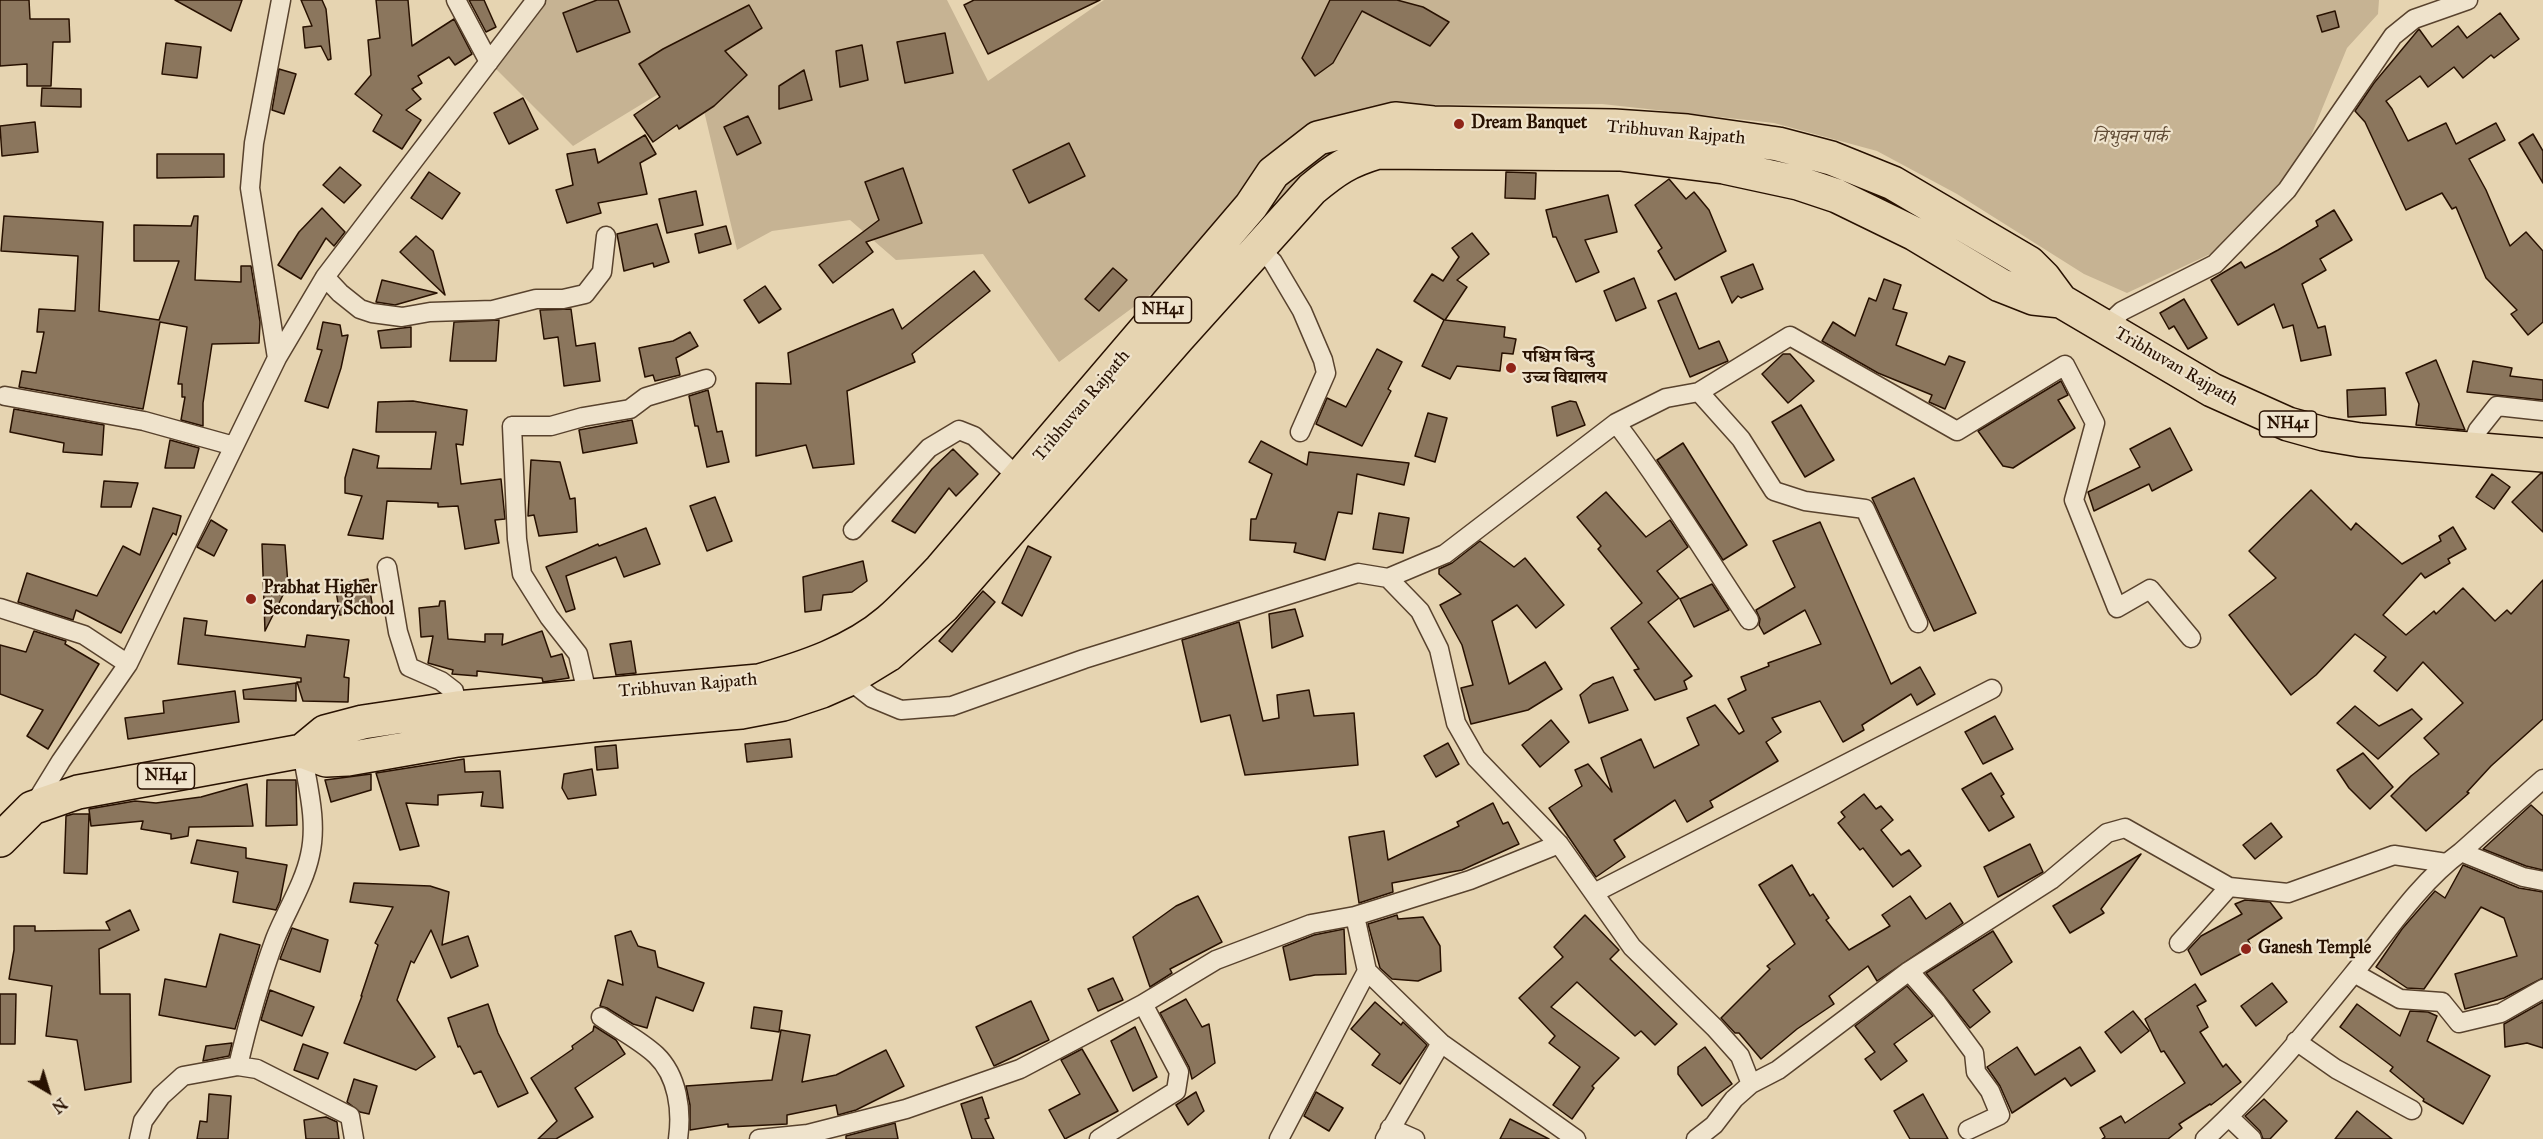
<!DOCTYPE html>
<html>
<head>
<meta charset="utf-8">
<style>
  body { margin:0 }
  #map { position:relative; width:2543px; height:1139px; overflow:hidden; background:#e6d4b1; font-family:"IM FELL Great Primer",serif }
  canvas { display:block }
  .north { position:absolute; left:18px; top:1061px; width:60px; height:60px; -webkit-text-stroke:4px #efe3cc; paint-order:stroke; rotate:142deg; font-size:16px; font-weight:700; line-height:24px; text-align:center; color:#281101 }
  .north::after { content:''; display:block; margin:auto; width:21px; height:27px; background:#281101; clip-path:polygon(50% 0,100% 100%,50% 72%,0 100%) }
</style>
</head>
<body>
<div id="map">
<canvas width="2543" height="1139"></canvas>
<div class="north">N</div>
</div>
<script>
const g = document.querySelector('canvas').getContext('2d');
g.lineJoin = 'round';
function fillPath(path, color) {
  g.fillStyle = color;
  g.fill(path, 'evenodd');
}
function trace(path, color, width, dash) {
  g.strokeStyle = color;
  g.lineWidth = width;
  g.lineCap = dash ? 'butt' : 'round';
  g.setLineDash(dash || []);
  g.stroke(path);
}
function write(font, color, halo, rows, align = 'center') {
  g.font = font + ' "IM FELL Great Primer","Noto Serif Devanagari",serif';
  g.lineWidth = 4.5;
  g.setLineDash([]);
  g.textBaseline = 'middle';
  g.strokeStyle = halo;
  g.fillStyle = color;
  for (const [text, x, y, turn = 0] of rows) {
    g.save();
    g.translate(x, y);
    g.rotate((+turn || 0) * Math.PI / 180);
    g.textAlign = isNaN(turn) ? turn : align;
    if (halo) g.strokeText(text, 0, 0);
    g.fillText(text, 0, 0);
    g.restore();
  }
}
fillPath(new Path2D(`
  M539,0H947L988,81L1104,0H2379L2378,14L2347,48L2290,187L2238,241L2127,293L2084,274L1957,194L1877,151L1774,123L1602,104L1381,105L1334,118L1338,167L1242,227L1059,362L983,254L896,260L850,220L772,231L737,250L704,111L683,79L573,146L489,62Z`), '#c6b393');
const building = new Path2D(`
  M0,0H29L30,19H69L70,42H53L51,86H27V64L0,66Z
  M175,0H242L231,31Z
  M301,0H322L326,9L331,59L328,60L321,46L305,48L303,27L312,26Z
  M376,0H408L412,46L454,19L472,54L455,65L449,57L418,76L422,83L412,89L421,99L406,110L421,120L402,149L373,131L382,115L355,94L371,75L368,40L380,38Z
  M469,0H484L496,27L486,32Z
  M597,0H618L630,32L577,52L563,13Z
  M974,0H1100L988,54L964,5Z
  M1330,0H1397L1423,7L1449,22L1430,46L1362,11L1333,63L1315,76L1302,58Z
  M749,5L762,28L725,51L747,75L714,106L679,129L677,125L653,142L634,115L660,97L639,64L663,49Z
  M2335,11L2339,27L2322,32L2317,16Z
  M2500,13L2519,39L2494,58L2491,55L2463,78L2454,67L2428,87L2420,76L2386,101L2392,109L2408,141L2446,123L2456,144L2496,123L2505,140L2469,159L2486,190L2510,246L2526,232L2543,251V322L2528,335L2511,314L2517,310L2486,278L2456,207L2452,209L2442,193L2406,210L2365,122L2355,111L2374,83L2419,29L2432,47L2458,26L2467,38Z
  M945,33L953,73L905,83L897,42Z
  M166,43L201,47L197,78L162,74Z
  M862,45L868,80L840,87L836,51Z
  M279,69L296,74L284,114L272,110Z
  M804,70L812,100L779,109V86Z
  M42,88L81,89V107L41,106Z
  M523,98L538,129L509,144L494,113Z
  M748,116L761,143L737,155L724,127Z
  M35,122L38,152L2,156L0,126Z
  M2533,134L2543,151V183L2519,143Z
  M645,135L656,154L640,163L647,194L598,203L601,213L567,223L556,190L573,185L567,154L595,149L598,163Z
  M1069,143L1085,176L1029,203L1013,170Z
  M157,154H224V177L157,178Z
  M340,167L361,185L344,203L323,185Z
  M903,168L922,223L866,242L873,252L833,283L819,265L879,220L865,182Z
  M429,172L460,193L442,219L411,198Z
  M1506,172L1536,173L1535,199L1505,198Z
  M1669,179L1686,199L1694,192L1709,210L1726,251L1675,280L1658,251L1662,248L1635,205Z
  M696,191L703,225L667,233L659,199Z
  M1608,195L1617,232L1585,240L1599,272L1576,282L1556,237H1553L1546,210Z
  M322,208L345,232L334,246L326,238L301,279L278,265L299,232Z
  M2334,210L2352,240L2320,259L2326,270L2302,284L2318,328L2325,326L2331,355L2301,361L2293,325L2283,328L2274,304L2238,325L2211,280L2241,262L2245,268L2278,250L2318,226L2316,221Z
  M4,216L103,222L99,311L159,320L179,261H134V225L191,226L194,216H198L195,280L241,282V266H251L260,322L259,343L212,344L203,403V426L181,420L185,397H182V384H178L187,327L160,322L143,409L19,387L22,371L36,373L44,332H37L39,309L75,311L78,256L1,251Z
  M657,224L669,262L654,267L653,263L624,271L617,234Z
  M726,226L731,244L699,253L695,234Z
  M1472,233L1489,254L1457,280L1467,287L1445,320L1505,327L1504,337L1516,339L1513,354L1502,353L1500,371L1457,366L1450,379L1422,366L1444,320L1414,301L1432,274L1443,281L1459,257L1452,248Z
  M416,236L433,251L445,295L400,252Z
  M1753,264L1763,289L1741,298L1738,296L1732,303L1721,277Z
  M1113,268L1127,280L1099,311L1085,299Z
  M974,271L990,291L912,354L915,362L847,391L854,464L813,468L806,445L756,456V383L791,384L788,353L893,309L902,329Z
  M1634,278L1646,308L1616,321L1604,291Z
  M1884,279L1901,285L1893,309L1907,313L1896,345L1945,365L1949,356L1965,362L1945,409L1929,402L1932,395L1878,373L1822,341L1833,322L1855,336L1869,298L1876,301Z
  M382,280L437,293L395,305L376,302Z
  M765,286L781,309L759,323L744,300Z
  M1676,293L1699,349L1719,341L1728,361L1690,377L1658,301Z
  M2184,299L2207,338L2188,349L2174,326L2169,329L2160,313Z
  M571,309L576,346L595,343L600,381L564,386L558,337L544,339L540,310Z
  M499,320L496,361H450L454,322Z
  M323,322L340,325L342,336L348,335L341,368L328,408L305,401L322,350L317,349Z
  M411,327V347L381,348L378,331Z
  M690,332L698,346L676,358L680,375L655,381L653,375L645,377L639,348L673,341Z
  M1377,349L1402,362L1388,389L1391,391L1362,446L1316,424L1327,398L1346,407Z
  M1783,354H1790L1814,381L1788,403L1762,374Z
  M2436,360L2465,430L2416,425L2419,404L2406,373Z
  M2473,361L2512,368L2510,376L2543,380V400L2467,392Z
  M2061,381L2068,395L2058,400L2075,428L2013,468L2003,466L1978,431Z
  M2385,388L2386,415L2348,417L2347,390Z
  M708,390L717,432L722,431L729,462L707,467L698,426H695L689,396Z
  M413,401L467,410L463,445L456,444L461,484L501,479L505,519L495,520L499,543L465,549L458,506L438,507V503L387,501L383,539L348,535L362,496L345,493V478L353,449L379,456L377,468L431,469L436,432H376L378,402Z
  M1570,401L1576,402L1585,425L1557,436L1552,407Z
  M1801,405L1834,460L1805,477L1772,422Z
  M14,409L104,425L102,455L63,452L64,443L10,432Z
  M1428,413L1447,418L1435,462L1415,456Z
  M632,420L637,443L583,453L579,430Z
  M2170,428L2192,470L2152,491L2149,484L2094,511L2088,492L2140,467L2130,449Z
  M170,440L199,448L194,468H165Z
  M1261,441L1307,465L1309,452L1409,463L1404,485L1357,474L1352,514L1338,512L1325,560L1294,552L1296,543L1250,540L1251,519H1256L1272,474L1249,462Z
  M1683,443L1747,545L1723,560L1657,460Z
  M953,449L978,474L956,496L949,488L915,533L892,521L932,469Z
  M531,460L560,462L570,499L575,498L577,532L539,536L534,515L528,516Z
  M2543,473V532L2512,502L2540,474Z
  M2492,474L2510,487L2494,509L2476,497Z
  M1914,478L1976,613L1934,631L1872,498Z
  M104,481L138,483L131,507H101Z
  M2311,490L2351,530L2356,523L2402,564L2441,541L2439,536L2453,527L2466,549L2448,559L2450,563L2425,578L2421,573L2383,615L2406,635L2434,611L2436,614L2463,588L2495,621L2507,610L2511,614L2543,580V719L2491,766L2467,792L2469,793L2426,831L2391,796L2411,776L2439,754L2424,738L2463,703L2423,662L2397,691L2374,671L2386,657L2355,634L2316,675L2291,695L2229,615L2276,578L2249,551Z
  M1606,492L1646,537L1670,520L1688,547L1657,571L1679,598L1648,622L1692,676L1684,681L1687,689L1655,700L1634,670L1639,669L1611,628L1642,603L1598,549L1601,546L1577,517Z
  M715,497L732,541L707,551L690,506Z
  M153,508L181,516L176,535L173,533L121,633L76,610L73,620L18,602L27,573L97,596L123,546L140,555Z
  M1379,513L1409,518L1403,553L1373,549Z
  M211,520L227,530L214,556L197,547Z
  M1820,522L1891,684L1920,667L1935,694L1917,705L1911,694L1862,725L1864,730L1843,742L1820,701L1772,718L1781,732L1766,742L1778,761L1710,801L1713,807L1687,822L1675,800L1614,840L1625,857L1596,877L1549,808L1582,786L1575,770L1588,764L1612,792L1601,758L1641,739L1654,768L1699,745L1687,718L1715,705L1739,734L1744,731L1728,699L1746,690L1741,677L1769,666L1768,663L1821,644L1805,610L1764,634L1759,625L1760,619L1756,610L1795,587L1773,541Z
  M646,528L660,564L624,577L616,557L566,576L575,609L566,612L546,567L598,544L599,546Z
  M1480,541L1514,567L1525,558L1564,605L1536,628L1517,605L1492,621L1509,684L1545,662L1562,689L1528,710L1471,724L1461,688L1473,685L1462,645L1440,605L1461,594L1439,574V569L1452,563Z
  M262,544L285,545L288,585L265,631Z
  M1028,546L1051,557L1022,616L1002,603Z
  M863,561L867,581L852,592L823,595L821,610L805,612L803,577Z
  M368,579L373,609L340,615L335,585Z
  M1712,584L1729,610L1694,627L1680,599Z
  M983,591L995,602L952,652L939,641Z
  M440,601H445L448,639L485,642V634H503L502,645L542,631L551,657L562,654L569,678L543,682L542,678L477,671V676L452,674L453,670L428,663L433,636L421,637L419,608L439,606Z
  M1295,609L1303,636L1272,648L1269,614Z
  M184,618L207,621L205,635L305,647L307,635L349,640L344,677L349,678L348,702L303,701L297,682H301V678L178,664Z
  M1239,622L1263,721L1279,718L1277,695L1309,690L1314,716L1354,713L1358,765L1245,775L1230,715L1201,722L1182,640Z
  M34,631L66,641L65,644L99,664L48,749L27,736L43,710L0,694V645L26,652Z
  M631,641L636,673L616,675L610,644Z
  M1613,677L1628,710L1589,723L1580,695L1593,684Z
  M296,683V701L244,699L243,690Z
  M235,691L239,722L128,739L125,718L164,713L163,701Z
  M2355,706L2379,726L2412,709L2422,719L2378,759L2337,723Z
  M1995,716L2013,749L1983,764L1965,732Z
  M1551,720L1569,742L1540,767L1522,745Z
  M790,739L792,757L747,762L745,744Z
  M1448,743L1459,764L1436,777L1424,756Z
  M616,745L618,768L597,770L595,747Z
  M2363,753L2393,787L2370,809L2349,788L2337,770Z
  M464,759L465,772L500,771L503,808L481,806L483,792L438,795V805L406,803L419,846L400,850L376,773Z
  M592,769L596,795L568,799L562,788L564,774Z
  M1991,773L2004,794L2001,796L2014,817L1989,831L1962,789Z
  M371,774V790L331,802L325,780Z
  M267,780H296L297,825L266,826Z
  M247,784L253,826L189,827L188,836L171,839V834L141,829L143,821L91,826L89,809L135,801L156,803L201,797Z
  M1864,794L1876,809L1881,806L1893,820L1881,830L1901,855L1909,850L1921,866L1893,887L1863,848L1860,850L1838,823L1845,817L1841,812Z
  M1493,803L1503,824L1508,822L1519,844L1462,870L1392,883L1393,892L1359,903L1349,837L1384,831L1388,860L1459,826L1457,822Z
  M2531,805L2543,816V870L2526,866L2483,849Z
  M73,814H89L87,874L64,873L66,816Z
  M2271,823L2282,837L2255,859L2243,845Z
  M197,840L246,848V858L287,865L280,901L276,910L233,902L238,872L191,863Z
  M2030,844L2043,872L1998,897L1984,867Z
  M2141,854L2101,909L2104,913L2070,933L2053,906Z
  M1792,865L1810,896L1813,894L1829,918L1826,920L1849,950L1890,926L1882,915L1910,896L1926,919L1950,903L1963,923L1877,981L1868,966L1829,996L1834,1004L1797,1029L1761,1059L1739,1033H1735L1721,1018L1770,969L1767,966L1795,944L1759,885Z
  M2463,865L2519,888L2543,892V978L2504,998L2465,1009L2455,974L2517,956L2504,918L2481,907L2424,989L2407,988L2376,967L2402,929L2435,891L2445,898Z
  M354,883L430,886L449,892L442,945L468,936L478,966L451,978L431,930L414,963L411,961L397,1000L435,1057L416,1070L344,1043L362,996H361L378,945L375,943L393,907L350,902Z
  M1198,896L1222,942L1170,969L1172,973L1150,987L1133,937L1176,906Z
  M2245,900L2270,902L2282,918L2248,940L2252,948L2201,975L2188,950L2201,936L2242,914L2235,904Z
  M130,910L139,930L99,949L100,994H130L131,1082L85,1090L77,1040L46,1036L52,986L9,979L14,950V926H35V931L110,930L106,922Z
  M1397,915L1398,919L1423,917L1440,946L1441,971L1418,981L1392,979L1380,968L1368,924Z
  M1585,915L1619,950L1610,959L1677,1024L1655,1045L1641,1031L1635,1036L1577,982L1551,1007L1619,1058L1592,1086L1594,1088L1572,1119L1553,1105L1580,1067L1549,1043L1555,1036L1519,998L1563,957L1554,947Z
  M292,928L328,940L320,972L280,959Z
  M1344,929L1346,974L1315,975L1290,980L1283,947L1314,935Z
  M631,931L638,946L655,951L658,967L704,983L693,1011L656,997L647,1028L633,1024L607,1008L600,1006L608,980L623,985L615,936Z
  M1993,931L2012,962L1973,990L1990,1012L1970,1028L1926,973Z
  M220,934L260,945L235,1029L159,1015L165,979L206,987Z
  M1113,978L1123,1000L1098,1011L1088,989Z
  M2272,983L2287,1002L2256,1026L2241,1006Z
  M2195,984L2206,1001L2197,1006L2208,1027L2200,1032L2223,1067L2226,1064L2241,1082L2211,1105L2210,1104L2179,1124L2182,1128L2168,1139H2102L2105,1137L2100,1128L2121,1116L2125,1123L2185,1083L2164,1051L2161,1052L2145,1019Z
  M1907,986L1933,1016L1894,1044L1907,1061L1881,1080L1865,1059L1875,1052L1855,1026Z
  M270,990L314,1007L302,1036L261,1020Z
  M0,994H16L15,1044H0Z
  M1186,999L1202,1027L1209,1024L1215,1063L1192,1079L1189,1067L1160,1013Z
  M1031,1001L1049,1040L994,1066L976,1027Z
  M1375,1002L1401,1025L1403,1022L1427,1045L1400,1084L1372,1065L1380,1054L1351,1029Z
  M2543,1002V1048L2527,1043L2505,1047L2504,1024Z
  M488,1004L498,1033L528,1093L498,1107L481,1071L474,1074L460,1046L458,1047L448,1018Z
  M2357,1004L2400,1036L2410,1011L2428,1012L2437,1016L2427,1041L2490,1076L2463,1124L2423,1101L2424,1099L2390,1071L2393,1067L2340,1027Z
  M754,1007L782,1011L779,1032L751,1028Z
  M2133,1011L2149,1031L2121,1053L2105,1032Z
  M594,1026L616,1040L625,1054L575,1088L593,1117L556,1139H538L557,1121L531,1078L573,1049L572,1046L593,1031Z
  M1135,1027L1157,1077L1133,1091L1111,1041Z
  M781,1030L810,1035L802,1082L836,1075L886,1050L904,1086L856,1110L838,1115L836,1105L787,1115V1124L728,1127V1124L690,1130V1105L686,1086L772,1080Z
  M232,1043L229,1056L203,1061L206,1046Z
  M303,1044L328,1053L318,1079L294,1070Z
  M1705,1047L1732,1084L1702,1106L1678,1074V1067Z
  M2017,1047L2035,1075L2080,1047L2095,1071L2071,1086L2065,1078L2012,1113L2000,1086L1987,1067Z
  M1082,1049L1118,1111L1065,1139L1049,1110L1080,1094L1061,1060Z
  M354,1079L377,1086L369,1114L360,1112L347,1102Z
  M1196,1092L1204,1111L1188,1125L1176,1105Z
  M1316,1092L1343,1108L1329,1131L1304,1116Z
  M209,1094L231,1096L228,1139H197L200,1121L207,1122Z
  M1923,1094L1948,1139H1910L1894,1111Z
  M982,1097L989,1118L985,1119L994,1139H972L961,1104Z
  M2264,1099L2287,1121L2270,1139H2263L2260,1131L2245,1116Z
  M2357,1111L2392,1139H2335Z
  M326,1117L337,1122L339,1139H306L304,1120Z
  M1510,1119L1549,1139H1500Z
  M895,1123L898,1139H846V1136Z`);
fillPath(building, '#8b765d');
trace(building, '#281101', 1.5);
const street = new Path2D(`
  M456,0L489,62
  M1259,248L1273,262L1302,311L1323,360L1326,373L1300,432
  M325,277L340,293L360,309L372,313L402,317L430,312L493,310L536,299H563L585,294L602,272L606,236
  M2105,327L2122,311L2215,264L2287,190L2393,36L2414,19L2468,0
  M277,358L250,188L254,143L281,0
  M1699,392L1741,439L1774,491L1805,501L1865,509L1918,623
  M5,396L144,421L234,446
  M1616,423C1664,486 1705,554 1749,620
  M2470,450L2478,430L2497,406L2543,411
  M853,530L929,448L959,430L974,436L1020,479
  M387,567L398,632L409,667L441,681L454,691L457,708
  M1388,578L1445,554L1616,423L1666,398L1699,392L1790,336L1957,431L2065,365L2095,423L2074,500L2117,608L2150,589L2191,638
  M0,608L84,635L128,664
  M844,676L872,698L901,710L952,706L1084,659L1358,573L1388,578L1420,611L1439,649L1456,723L1476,758L1559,844L1632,947L1715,1028L1740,1056L1751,1084
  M589,702L578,654L549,617L522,574L517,539L512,426H551L583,417L630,409L646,397L706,379
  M2543,779L2461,852L2523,877L2543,881
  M34,805L61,761L128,664L277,358L325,277L536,0
  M1559,844L1470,880L1355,916L1367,971L1441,1043L1576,1139
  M1594,893L1992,689
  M2179,943L2229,887
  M1909,971L1937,1003L1974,1053L1976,1072L1990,1091L2000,1115L1968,1130
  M2354,973L2400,999L2442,1002L2459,1023L2501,1013L2543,989
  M601,1017C618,1029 640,1040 656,1055C678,1076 682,1111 678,1139
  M2296,1041L2336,1069L2412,1110
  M238,1066C248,1023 260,980 275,939C286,911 304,884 310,855C318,821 307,784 302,751
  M2229,1117L2252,1139
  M1390,1128L1415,1139
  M139,1139L143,1121L161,1096L183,1076L238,1066L257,1069L350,1116L354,1139
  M759,1139L808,1134L906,1109L1020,1069L1143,1004
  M1099,1139L1176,1091L1179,1072L1143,1004L1216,960L1311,924L1355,916
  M1279,1139L1367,971
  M1385,1139L1441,1043
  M1696,1139L1714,1125L1734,1099L1751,1084L1778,1070L1909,971L2051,880L2107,833L2125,828L2229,887L2288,893L2394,855L2446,863
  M2205,1139C2261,1088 2310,1027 2358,968C2389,929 2420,882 2461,852`);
const highway = new Path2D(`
  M302,751L326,760L348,759L457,740L593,725L741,712L783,704L822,691L847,680L888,655L944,606L1178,338L1312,189C1336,169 1348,161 1378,152L1620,154L1724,167L1798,183L1837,196L1915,234L2000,285L2033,298L2061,301
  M0,840L32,808L78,792L302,751L325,732L363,722L457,708L759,681C804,668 853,652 889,621C907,605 924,587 941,569L1251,206L1273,173L1318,138L1395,119L1433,123L1614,126L1687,131L1778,144L1831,158L1893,183L2029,263L2044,278L2061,301L2212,390L2288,424L2324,434L2360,440L2543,455`);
trace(street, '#58422d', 21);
trace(highway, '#281101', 36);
trace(street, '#efe3cc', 18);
trace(highway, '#e6d4b1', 33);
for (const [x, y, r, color] of [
  [1459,124,6,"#8f2418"],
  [1511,368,6,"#8f2418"],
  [251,599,6,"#8f2418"],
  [2246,949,6,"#8f2418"]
]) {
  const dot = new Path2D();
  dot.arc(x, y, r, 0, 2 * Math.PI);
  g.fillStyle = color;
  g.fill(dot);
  trace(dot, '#efe3cc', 2);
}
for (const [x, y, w] of [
  [1163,310,57],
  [2288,424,57],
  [166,776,57]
]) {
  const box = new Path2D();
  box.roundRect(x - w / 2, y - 13, w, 26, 4.5);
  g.fillStyle = '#efe3cc';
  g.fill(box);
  trace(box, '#281101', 1.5);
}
write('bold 16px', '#281101', null, [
  ["NH41",1163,310],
  ["NH41",2288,424],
  ["NH41",166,776]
]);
write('bold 18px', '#281101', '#efe3cc', [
  ["Dream Banquet",1471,124],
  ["पश्चिम बिन्दु",1523,358],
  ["उच्च विद्यालय",1523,379],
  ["Prabhat Higher",263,589],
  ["Secondary School",263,610],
  ["Ganesh Temple",2258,949]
], 'left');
write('18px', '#281101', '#efe3cc', [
  ["Tribhuvan Rajpath",1676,133,5],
  ["Tribhuvan Rajpath",2176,367,30],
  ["Tribhuvan Rajpath",1082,406,-50],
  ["Tribhuvan Rajpath",688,686,-5]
]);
write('italic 18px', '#5f4a34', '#efe3cc', [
  ["त्रिभुवन पार्क",2130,138]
]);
</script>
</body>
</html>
